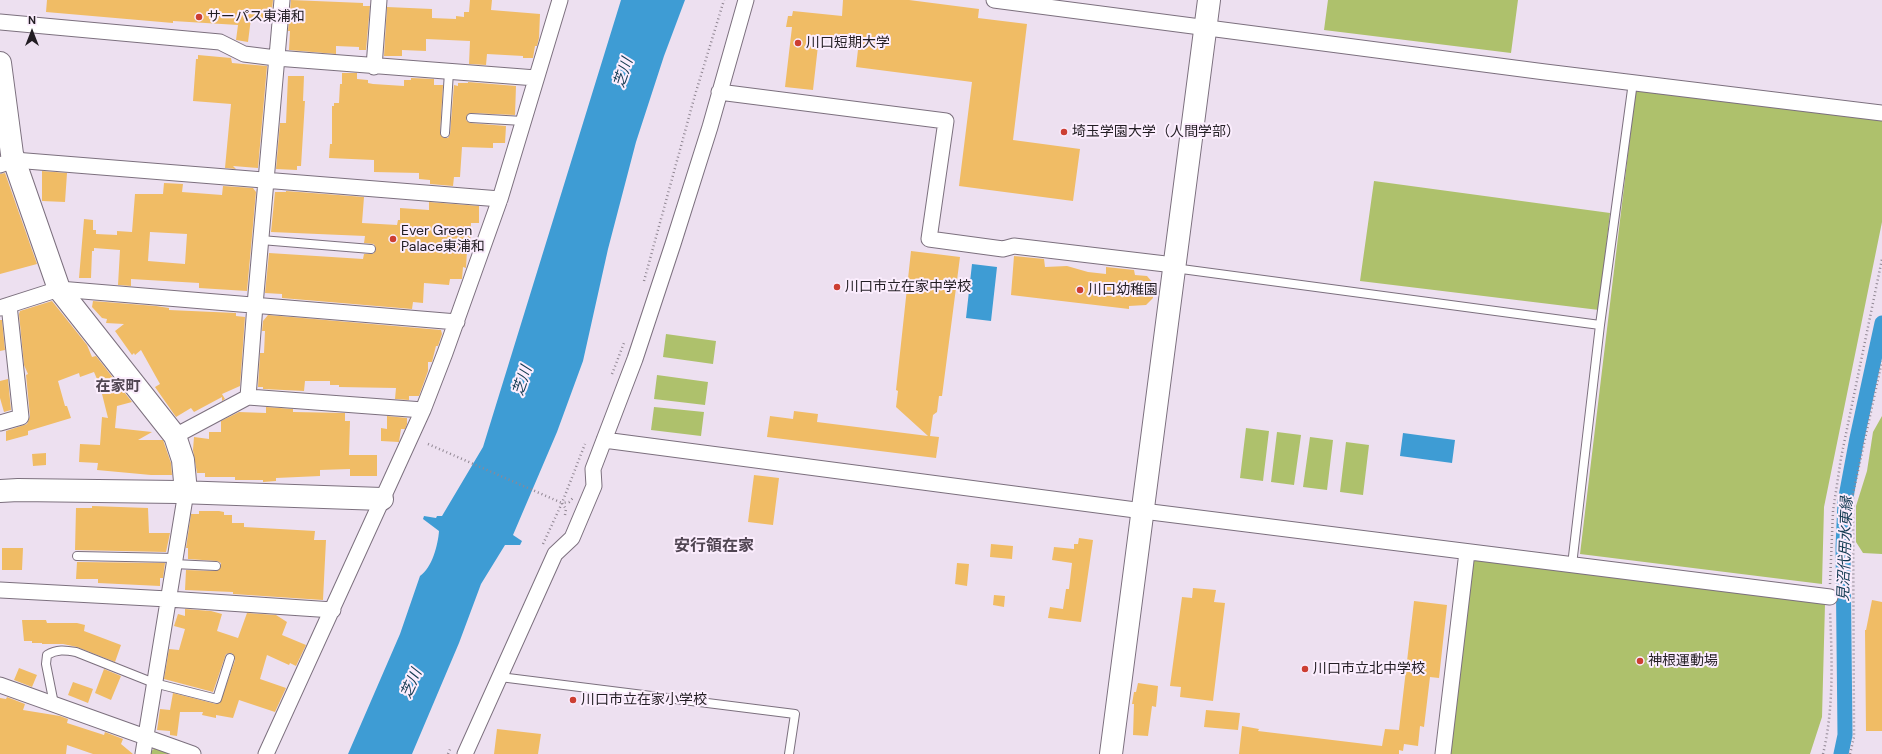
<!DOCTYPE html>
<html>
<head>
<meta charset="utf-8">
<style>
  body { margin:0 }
  #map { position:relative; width:1882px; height:754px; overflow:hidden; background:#ede0f0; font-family:"DM Sans",sans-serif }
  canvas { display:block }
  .north { position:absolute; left:12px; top:12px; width:40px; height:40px; -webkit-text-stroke:3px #fbedfd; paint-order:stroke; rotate:0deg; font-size:11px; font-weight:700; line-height:16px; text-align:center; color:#221d23 }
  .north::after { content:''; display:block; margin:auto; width:14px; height:18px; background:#221d23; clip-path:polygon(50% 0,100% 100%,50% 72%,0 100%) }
</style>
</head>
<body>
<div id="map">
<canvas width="1882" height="754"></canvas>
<div class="north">N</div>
</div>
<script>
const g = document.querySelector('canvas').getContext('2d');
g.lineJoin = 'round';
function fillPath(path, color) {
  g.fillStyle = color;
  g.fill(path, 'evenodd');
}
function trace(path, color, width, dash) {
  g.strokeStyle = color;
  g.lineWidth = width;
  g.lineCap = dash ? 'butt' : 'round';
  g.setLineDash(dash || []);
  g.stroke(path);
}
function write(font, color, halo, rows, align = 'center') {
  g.font = font + ' "DM Sans","Noto Sans JP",sans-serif';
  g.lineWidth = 4;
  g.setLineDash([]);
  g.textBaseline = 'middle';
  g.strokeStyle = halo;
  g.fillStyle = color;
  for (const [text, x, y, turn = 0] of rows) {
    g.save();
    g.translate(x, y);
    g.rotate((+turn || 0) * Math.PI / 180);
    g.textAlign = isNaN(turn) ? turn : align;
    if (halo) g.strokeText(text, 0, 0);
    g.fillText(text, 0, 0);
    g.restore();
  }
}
fillPath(new Path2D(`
  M1328,0H1518L1511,53L1324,30Z
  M1636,87L1882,120V222L1824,507L1822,584L1580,554Z
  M1374,181L1610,213L1599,310L1360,281Z
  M666,334L716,341L713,364L663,357Z
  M657,375L708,382L705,405L654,399Z
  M654,407L704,412L701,436L651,430Z
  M1882,416V554L1863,553L1856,542V506L1867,471L1873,432Z
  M1246,428L1269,431L1263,481L1240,478Z
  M1277,432L1301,435L1294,485L1271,482Z
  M1310,437L1333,440L1327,490L1303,487Z
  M1346,442L1369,445L1363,495L1340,492Z
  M1480,558L1825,604L1822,717L1810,754H1447L1467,565Z
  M155,748L171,754H148Z`), '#aec16c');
fillPath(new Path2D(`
  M621,0H685L664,56L636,142L608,249L583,361L557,432L513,535L522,541L520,545H505L481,584L459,643L412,754H348L400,634L420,576C432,568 438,545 439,531L423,519L424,516L436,518L437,516H442L483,447Z
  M972,264L997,267L991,321L966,318Z
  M1403,433L1455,440L1452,463L1400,456Z`), '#3e9cd4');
trace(new Path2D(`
  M1841,754L1845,735L1843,547L1845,502L1857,438L1882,323`), '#3e9cd4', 15);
fillPath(new Path2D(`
  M47,0H273L271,19L251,18L248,42L236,40L238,25L173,21V23L46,12Z
  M291,0L363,3V6H370L366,50H359V47L336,46V54L289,50L290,31H288Z
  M470,0H492L491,10L540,14L539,38L537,46H535L533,58H523V56L487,54L486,65L469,64L470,41L426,39V51L402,50V56H384L387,7L432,9V18L456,19V16L464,17V12H469Z
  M843,0H909L979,9L978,18L1027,24L1013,140L1080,149L1073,201L959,186L972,82L856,67L859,41L819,37L813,90L785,87L792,27H786L788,16H792L793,11L842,16Z
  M198,55L231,58L232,63L267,66L258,168L233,166L236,169L225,168L231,104L193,101L196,59H198Z
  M342,73H357V79L368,80V83L373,84L404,86V80H411V78L434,79V85H443L440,133L444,138H448L450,134L454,85L458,86V83H468V82L516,86L515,115L471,113L467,115L466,120L470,123L506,126L505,143H493V148L462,147L460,177H454L453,186L430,184V180L419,179V173L374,172V160L329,158L330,144H332V106H334V103H339L340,84H342Z
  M288,76H304L303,101H305L301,166H297V170L276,169L280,123H286Z
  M42,171L67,173L65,202L42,201Z
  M5,173L37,264L0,274V174Z
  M164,183L183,184L182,192L222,195L223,186L253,188L256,192L247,291L199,288V283L131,279V286L118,285L120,250L94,248V251H92L91,278H79L84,219L93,220V230H96V234L117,235V231L132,232L135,194H163ZM150,232L187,234L185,264L148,261Z
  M286,191L364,197L362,223L397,225L398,220H400V208L429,210V202L479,206V223H471L470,250H467L466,268L463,267L462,279H450L449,285L424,283L423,303L413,302L412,309L282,298V294L265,293L269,253L363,259L364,254H373L376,250L374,244L364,243L365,236L271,232L275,192H286Z
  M911,251L960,257L942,396H939L937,412L933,415L930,436L939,437L936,458L767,437L770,416L793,419L794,411L818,414L817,422L928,436L896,407L898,391L896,390Z
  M1014,256L1044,259L1045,267L1067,266L1088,272L1106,274V267L1134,270L1135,275L1147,276L1153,283V298L1146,305L1129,306V309L1011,295Z
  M52,301L87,345L92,357L96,356L132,402L117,406L115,428L152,432L138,440H163L171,463L172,475H151L97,470L98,463L79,462L80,444L100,445L102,417L108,418L100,386L94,372L80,377L79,373L58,381L65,406H67L71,418L28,431V435L6,441V431L27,424L30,416L26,375L28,374L24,365L19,314L20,311Z
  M93,301L156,306L169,308V310L236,313V316L245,317L240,386L222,394L225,399L222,401V397L194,412L191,408L176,417L155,387L160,384L141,350L135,355L134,353L132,355L115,331L124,324L106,323L107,319L102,318L92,307Z
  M268,315L441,330L442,334L438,346H436L432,362H428V371L419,396H409V400L395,399L396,388L339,387V385H330V381H305L304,391L263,389V387H258L260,353H264L265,331H262L263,321Z
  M0,320H2L5,350L0,351Z
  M8,379L11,410L4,412L0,398V381Z
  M266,407L293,409V412L345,413V421H350L349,455H377V476H350V469L320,470V476L276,478V481L263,482V480H235V477H205V473H197L193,450L194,437L209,439V432H221V421L239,412L266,413Z
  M387,416L407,418V424L405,429H401L399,442L381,441V428L387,429Z
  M46,453V465L33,466L32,454Z
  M754,475L779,478L773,525L748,522Z
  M92,506L148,508L149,533H170L166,552L75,550L76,508H92Z
  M199,511H219L224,512V515H232V523H244V527L315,531L314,540H326L323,600L233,594V592L185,590L186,570L216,571L221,567V563L217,561L188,559V548H186L191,514H199Z
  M1079,538L1093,540L1081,622L1048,618L1050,607L1063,609L1066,589H1069L1072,563L1052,560L1054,547L1074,549V544H1078Z
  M991,544L1013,546L1012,559L990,557Z
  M2,548H23L22,570H2Z
  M77,562L165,563L163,578H160V586L98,583V579H76Z
  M957,563L969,564L967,586L955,584Z
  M1193,588L1216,590L1214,602L1225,603L1213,701L1180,697L1181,687L1170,686L1182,597L1192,598Z
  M994,595L1005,596L1004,607L993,605Z
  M1872,600L1882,602V731H1866L1865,630H1866Z
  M1414,601L1447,605L1439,678L1430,677L1424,727L1420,726L1418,746L1404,744L1403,751L1399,750V754H1239L1242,726L1259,729L1258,731L1382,746L1385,729L1399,730Z
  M185,609L211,611L222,614L217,631L238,638L247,613L276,615L287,622L282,635L306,645L296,666L290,663L289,665L267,655L260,679L286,688L275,712L239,700L233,718L216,715V718L202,715L203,712H180L177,736L170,735V731L157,730L160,709L170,710L173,693L216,704L220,703L235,660L232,653L226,654L213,692L164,679L169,649L179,650L185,629L174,626L178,614L185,616Z
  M22,620H46L47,623H77L85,625L84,631L121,645L115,662L77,647L63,644H42V643H32V641H24Z
  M19,668L37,675L32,687L14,680Z
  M104,669L121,676L111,700L95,693Z
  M73,682L93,689L88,703L68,695Z
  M1138,683L1158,686L1156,707L1152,706L1148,736L1133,735L1134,704H1132L1134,692H1136Z
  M7,697L25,704L23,710L60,716L68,719L67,723L104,735L105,732L123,739L121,744L133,754H93L67,745L66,754H0V698L6,699Z
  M1206,710L1240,713L1238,730L1204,727Z
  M497,729L541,734L538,754H494Z`), '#f0bc65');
const lane = new Path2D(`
  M471,118L523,121
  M445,133L449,72
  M261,240L371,249
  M1174,268L1600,325L1572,565
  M1600,325L1633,82
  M77,556L175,558
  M174,564L216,566
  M500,677L795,714L789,754
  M54,704L46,664L47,655C57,649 65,650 76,652L154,683L217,699L230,658`);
const street = new Path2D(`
  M994,0L1545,72L1882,113
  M0,22L220,42L244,54L276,58L536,78
  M374,67L379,0
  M719,92L946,121L929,239L1003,249L1014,246L1174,265
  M0,165L14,160L500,199
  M0,308L59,289L457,322
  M248,397L255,305L282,0
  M0,423L21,417L9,305
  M175,436L248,397L423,410
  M604,440L1143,511L1830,597
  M0,590L168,599L333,610
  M0,685L193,754
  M143,754L186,492
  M266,754L423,410L445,353L500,199L560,0
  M465,754L555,554L572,538L594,486L593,469L635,359L673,244L710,127L746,0
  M1443,754L1467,552`);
const secondary = new Path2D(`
  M0,63L12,154L59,289L175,436L183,460L186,492
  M0,491L18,490L178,492L382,499
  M1111,754L1209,0`);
trace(lane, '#7c707e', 10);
trace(street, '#7c707e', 17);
trace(secondary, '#7c707e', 24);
trace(new Path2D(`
  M644,281L695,95L724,0
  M612,374L624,343
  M428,444L562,503
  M565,515L566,509L562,503L569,502L573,498
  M543,544L562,503L585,444
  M1830,584L1833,511L1841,458L1882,259
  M448,754L451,747
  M1823,754C1834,708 1832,658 1830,611
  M1850,754L1854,737L1853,494L1882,361`), '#918793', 2.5, [1, 3]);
trace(lane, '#fff', 8);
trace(street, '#fff', 15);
trace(secondary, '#fff', 22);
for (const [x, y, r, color] of [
  [199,17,4,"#cc3e32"],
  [798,43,4,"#cc3e32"],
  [1064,132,4,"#cc3e32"],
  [393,239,4,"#cc3e32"],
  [837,287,4,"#cc3e32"],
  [1080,290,4,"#cc3e32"],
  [1640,661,4,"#cc3e32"],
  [1305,669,4,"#cc3e32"],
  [573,700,4,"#cc3e32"]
]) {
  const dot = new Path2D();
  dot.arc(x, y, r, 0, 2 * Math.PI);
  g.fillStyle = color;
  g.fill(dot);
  trace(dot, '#fbedfd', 1.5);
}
write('14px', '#221d23', '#fbedfd', [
  ["サーパス東浦和",207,17],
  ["川口短期大学",806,43],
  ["埼玉学園大学（人間学部）",1072,132],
  ["Ever Green",401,231],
  ["Palace東浦和",401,247],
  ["川口市立在家中学校",845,287],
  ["川口幼稚園",1088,290],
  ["神根運動場",1648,661],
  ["川口市立北中学校",1313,669],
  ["川口市立在家小学校",581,700]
], 'left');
write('italic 15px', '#133a51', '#fbedfd', [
  ["芝川",624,73,-72],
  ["芝川",523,381,-72],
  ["見沼代用水東縁",1846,549,-88],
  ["芝川",412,684,-66]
]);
write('bold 15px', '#504552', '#fbedfd', [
  ["在家町",118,387]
]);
write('bold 16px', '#504552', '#fbedfd', [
  ["安行領在家",714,547]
]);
</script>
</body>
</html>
